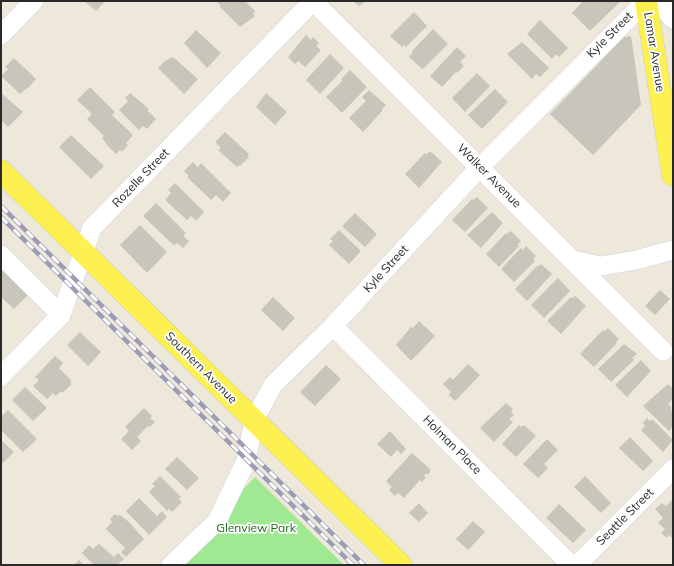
<!DOCTYPE html>
<html>
<head>
<meta charset="utf-8">
<style>
  body { margin:0 }
  #map { position:relative; width:674px; height:566px; overflow:hidden; background:#ede8da; font-family:Mulish,sans-serif }
  canvas { display:block }
  .frame { position:absolute; inset:0; border:2px solid #292929; pointer-events:none }
</style>
</head>
<body>
<div id="map">
<canvas width="674" height="566"></canvas>
<div class="frame"></div>
</div>
<script>
const g = document.querySelector('canvas').getContext('2d');
g.lineJoin = 'round';
function fillPath(path, color) {
  g.fillStyle = color;
  g.fill(path, 'evenodd');
}
function trace(path, color, width, dash) {
  g.strokeStyle = color;
  g.lineWidth = width;
  g.lineCap = dash ? 'butt' : 'round';
  g.setLineDash(dash || []);
  g.stroke(path);
}
function write(font, color, halo, rows, align = 'center') {
  g.font = font + ' Mulish,sans-serif';
  g.lineWidth = 3.5;
  g.setLineDash([]);
  g.textBaseline = 'middle';
  g.strokeStyle = halo;
  g.fillStyle = color;
  for (const [text, x, y, turn = 0] of rows) {
    g.save();
    g.translate(x, y);
    g.rotate((+turn || 0) * Math.PI / 180);
    g.textAlign = isNaN(turn) ? turn : align;
    if (halo) g.strokeText(text, 0, 0);
    g.fillText(text, 0, 0);
    g.restore();
  }
}
fillPath(new Path2D(`
  M255,477L344,565H170Z`), '#a0e891');
fillPath(new Path2D(`
  M84,1H105L96,11Z
  M216,1H245L255,11L253,14L255,16L240,27L220,7L221,6Z
  M353,1H366L359,6Z
  M583,1H621L590,31L572,13Z
  M414,12L427,26L406,47L404,45L402,47L390,36Z
  M540,20L568,48L559,57L556,54L552,59L527,34Z
  M433,29L448,44L423,69L421,68L409,57L413,52L412,51Z
  M196,30L221,53L207,68L184,43Z
  M306,35L311,40L313,37L319,43L316,46L321,50L305,67L298,61L295,64L288,57Z
  M631,36L641,105L593,155L550,114L624,37Z
  M522,42L549,68L540,77L536,74L532,79L507,54Z
  M457,47L466,56L460,62L464,66L457,73L456,72L442,87L430,76Z
  M330,54L344,68L320,94L306,80Z
  M173,57L198,79L184,94L158,68L165,61Z
  M14,58L36,79L30,86L20,94L1,76L8,69L5,67Z
  M350,70L367,87L342,113L326,97L343,80L341,79Z
  M477,73L490,86L465,112L452,98Z
  M90,87L115,112L112,115L133,135L128,141L126,143L128,145L122,152L120,150L116,154L108,146L102,138L104,136L87,119L92,114L77,100Z
  M495,89L508,102L482,129L468,115Z
  M369,90L386,105L382,109L383,110L363,132L349,118L366,101L362,97Z
  M1,93L23,112L8,127L1,120Z
  M130,93L149,109L147,110L156,119L147,129L143,126L139,130L119,110L128,101L125,98Z
  M266,93L287,112L275,125L256,107Z
  M225,132L249,154L247,156L249,157L240,166L239,165L237,167L218,150L221,148L215,142Z
  M71,135L104,166L91,179L59,147Z
  M430,151L442,162L419,188L405,174L425,153L427,154Z
  M193,162L198,167L201,163L231,193L223,202L216,195L211,200L187,177L189,176L184,171Z
  M175,183L204,212L196,221L191,216L187,220L165,200L171,193L168,190Z
  M477,197L488,208L465,232L452,220L472,199L473,200Z
  M156,203L186,233L183,236L189,241L183,248L177,243L174,245L168,240L143,216Z
  M492,212L503,223L481,248L467,235Z
  M355,213L377,234L365,247L342,226Z
  M140,225L167,252L147,273L120,245Z
  M339,230L361,251L349,264L329,245L333,241L330,239Z
  M511,231L521,241L518,244L519,246L499,267L486,254L506,233L507,234Z
  M526,246L536,256L533,259L535,261L514,282L501,269L521,248L523,250Z
  M541,264L552,274L527,301L515,289L538,265L539,266Z
  M6,267L31,292L14,309L1,297V272Z
  M558,278L570,291L544,318L531,305Z
  M660,290L670,299L655,315L645,306Z
  M575,296L586,306L561,334L547,321L571,297L572,298Z
  M273,297L295,318L283,331L261,310Z
  M419,321L435,336L411,361L396,345L411,327L413,328Z
  M608,328L619,339L616,342L617,343L594,367L580,354L603,330L605,331Z
  M80,332L101,352L88,366L67,345Z
  M624,344L637,354L632,358L634,360L611,382L598,369Z
  M55,356L63,363L59,368L72,381L70,382L72,384L62,393L61,391L56,396L53,393L47,399L33,386L39,380L35,377Z
  M641,360L651,371L627,397L615,385Z
  M468,364L480,375L455,401L449,395L451,392L443,384L450,377L453,380Z
  M326,365L341,379L315,406L300,392Z
  M668,384L673,389V399L668,404L671,407L673,421V427L669,431L643,406Z
  M25,387L47,408L33,421L12,400Z
  M506,403L513,409L511,412L514,415L509,419L513,422L494,442L480,428Z
  M144,408L152,416L150,418L155,422L150,427L148,426L137,437L141,441L132,450L121,439L129,431L125,427Z
  M8,410L37,439L23,452L1,430V417Z
  M647,418L650,421L652,419L673,440L663,452L641,430L645,426L643,423Z
  M519,425L521,427L524,425L536,436L516,457L502,444Z
  M390,431L406,449L401,454L397,450L391,457L377,444Z
  M630,437L653,461L643,471L619,448Z
  M547,439L558,450L544,464L548,468L538,478L523,464Z
  M1,440L14,452L1,465Z
  M412,453L430,469V472L427,475L426,473L424,476L426,477L422,482L420,480L404,498L398,493L395,496L389,490L392,487L386,481Z
  M177,457L199,478L187,490L165,469Z
  M160,476L181,497L179,499L182,502L172,512L169,509L167,511L149,492L155,486L152,484Z
  M585,476L611,503L601,513L574,487Z
  M139,498L157,516L162,511L167,517L149,535L126,511Z
  M673,499V539L669,535L667,538L661,533L665,529L658,523L663,518L655,509L662,503L666,506Z
  M419,503L428,513L419,522L409,513Z
  M559,504L586,530L573,543L546,518Z
  M115,514L118,516L120,515L129,522L144,539L126,557L121,552L125,548L106,529L112,522L110,519Z
  M473,521L485,532L468,550L456,539Z
  M99,544L114,557L118,553L124,559L117,565H94L82,553L89,545L93,549Z
  M79,560L84,565H74Z`), '#c8c5ba');
const minor = new Path2D(`
  M313,1L663,351
  M658,1L673,19
  M1,35L34,1
  M1,255L61,315
  M572,260L601,266L636,260L673,250
  M333,326L571,565
  M1,376L61,315L92,228L313,1
  M171,565L217,521L246,461L254,420L273,385L333,326L480,167L646,1
  M577,565L673,469`);
const major = new Path2D(`
  M646,1L673,175
  M1,171L401,565`);
trace(minor, '#cfcfe4', 20);
trace(major, '#ccc', 23);
trace(minor, '#fff', 19);
trace(major, '#fcf150', 22);
const rail = new Path2D(`
  M1,206L364,565
  M1,217L353,565`);
trace(rail, '#9d9cb6', 4.5);
trace(rail, '#fff', 3, [9]);
write('12px', '#292929', '#fff', [
  ["Kyle Street",610,35,-45],
  ["Lamar Avenue",654,52,81],
  ["Walker Avenue",489,176,45],
  ["Rozelle Street",141,178,-46],
  ["Kyle Street",386,269,-47],
  ["Southern Avenue",201,368,45],
  ["Holman Place",452,445,45],
  ["Seattle Street",625,517,-45]
]);
write('12px', '#176c14', '#fff', [
  ["Glenview Park",256,528]
]);
</script>
</body>
</html>
